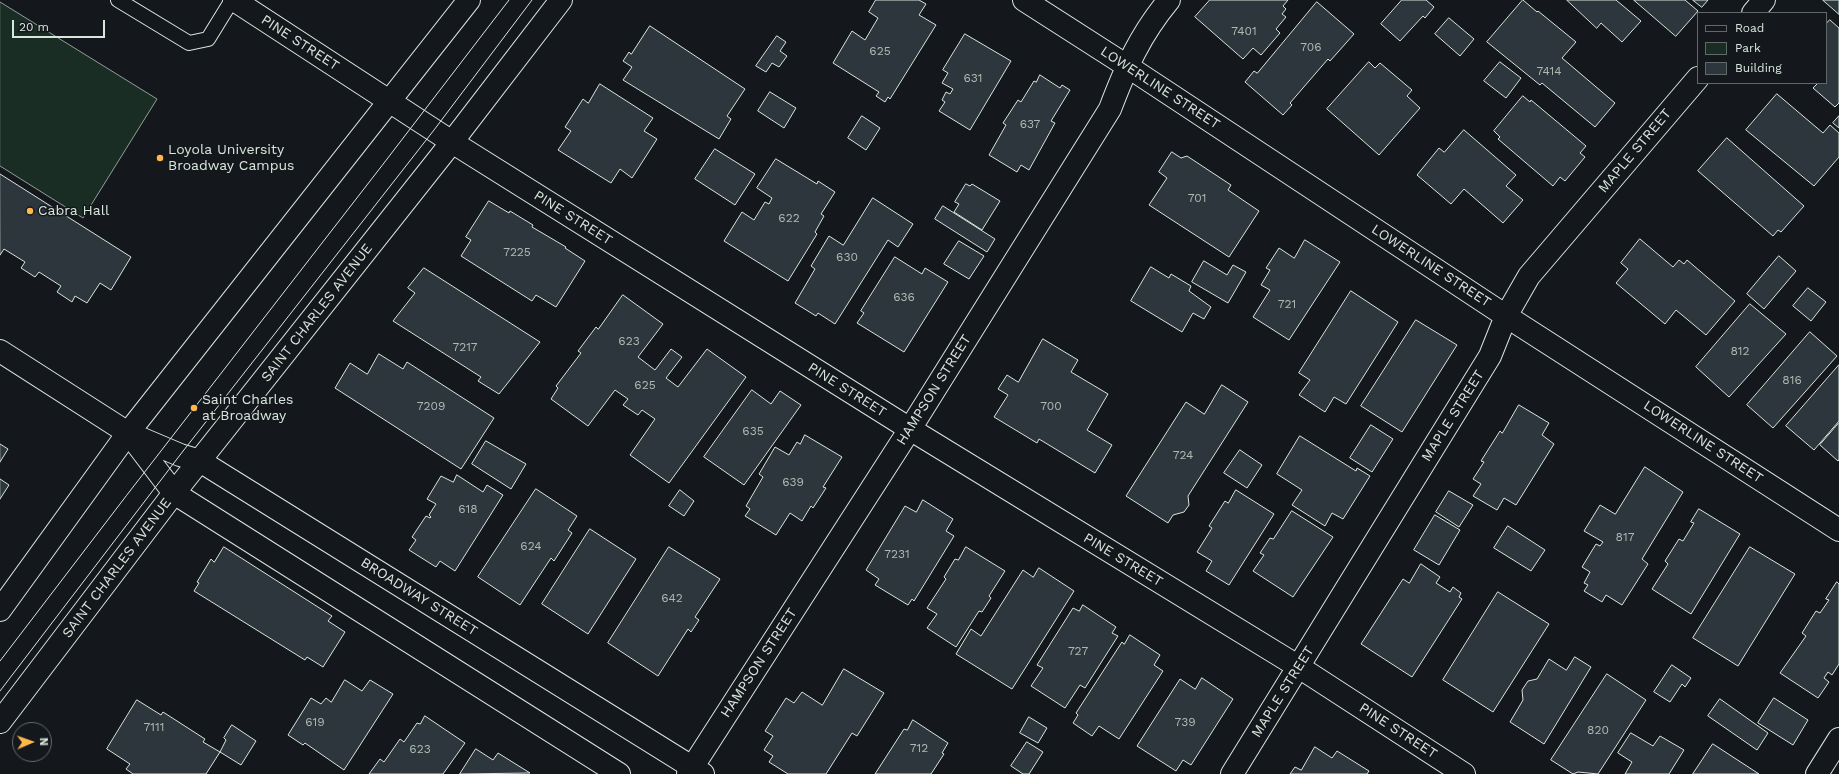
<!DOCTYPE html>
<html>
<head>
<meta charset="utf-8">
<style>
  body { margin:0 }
  #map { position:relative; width:1839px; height:774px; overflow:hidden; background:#14181c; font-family:"Work Sans",sans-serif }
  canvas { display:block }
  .legend { position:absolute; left:1697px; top:12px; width:130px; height:72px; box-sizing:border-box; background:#14181c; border:1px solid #626a69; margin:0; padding:5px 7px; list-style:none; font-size:12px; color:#d8e6dc }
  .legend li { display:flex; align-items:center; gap:8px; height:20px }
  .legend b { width:20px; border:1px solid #626a69 }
  .north { position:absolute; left:12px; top:722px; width:40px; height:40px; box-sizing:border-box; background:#14181c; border:1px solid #626a69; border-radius:50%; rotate:88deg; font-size:11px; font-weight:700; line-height:16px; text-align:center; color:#d8e6dc }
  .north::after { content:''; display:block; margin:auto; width:14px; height:18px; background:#ffb74d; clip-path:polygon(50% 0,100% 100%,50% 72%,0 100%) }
  .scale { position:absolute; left:12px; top:20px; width:93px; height:18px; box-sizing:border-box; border:2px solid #d8e6dc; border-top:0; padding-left:5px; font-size:12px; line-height:14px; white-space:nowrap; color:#d8e6dc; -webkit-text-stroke:3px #14181c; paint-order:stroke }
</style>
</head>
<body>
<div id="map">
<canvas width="1839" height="774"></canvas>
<ul class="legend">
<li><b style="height:5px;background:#14181c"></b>Road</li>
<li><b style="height:11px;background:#1a2d24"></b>Park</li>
<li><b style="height:11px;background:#2c363c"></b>Building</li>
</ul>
<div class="north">N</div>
<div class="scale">20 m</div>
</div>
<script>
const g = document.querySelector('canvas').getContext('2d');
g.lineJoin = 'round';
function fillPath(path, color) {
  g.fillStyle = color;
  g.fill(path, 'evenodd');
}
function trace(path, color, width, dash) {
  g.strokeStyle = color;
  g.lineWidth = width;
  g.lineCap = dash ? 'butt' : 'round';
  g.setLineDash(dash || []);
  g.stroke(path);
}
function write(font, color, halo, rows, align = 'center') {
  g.font = font + ' "Work Sans",sans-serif';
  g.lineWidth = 3;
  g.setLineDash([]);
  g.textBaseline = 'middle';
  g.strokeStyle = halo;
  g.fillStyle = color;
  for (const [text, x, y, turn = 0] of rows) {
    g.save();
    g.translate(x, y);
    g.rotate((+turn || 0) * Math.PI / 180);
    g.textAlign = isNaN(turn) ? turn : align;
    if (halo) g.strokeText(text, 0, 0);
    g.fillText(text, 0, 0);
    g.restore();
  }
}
const green = new Path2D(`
  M0,2L157,99L83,218L0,166Z`);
fillPath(green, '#1a2d24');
trace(green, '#939e99', 1);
const building = new Path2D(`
  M876,0H919L926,4L919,15L936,25L890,99L888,97L885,102L876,96L879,92L833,63L852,31L865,40L878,18L869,12Z
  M1210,0H1288L1283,6L1286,9L1282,14L1286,17L1276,29L1280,33L1261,55L1253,48L1243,59L1195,17Z
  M1402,0H1426L1434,7L1425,18L1423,16L1400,41L1381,24Z
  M1523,0L1537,12L1538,11L1576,42L1562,58L1615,103L1595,127L1542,83L1540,85L1487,42Z
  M1567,0H1616L1641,21L1622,42L1601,23L1597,28Z
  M1634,0H1685L1698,11L1676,36Z
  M1693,0H1708L1702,7Z
  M1823,0H1839V14Z
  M1317,2L1354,34L1330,61L1328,59L1290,103L1292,105L1283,115L1245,82L1254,71L1257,73Z
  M1449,18L1474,39L1460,56L1435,34Z
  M1830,20L1839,28V103L1835,107L1813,88L1818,83H1826V24Z
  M650,26L745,89L727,116L731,119L719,139L623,80L632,67L623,61L629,52L631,54Z
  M965,34L1011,61L970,130L939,111L945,102L942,100L946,92L950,94L953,89L942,83L948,73L943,70Z
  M777,36L786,42L780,51L787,56L779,67L772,63L766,72L756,66Z
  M1369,62L1375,68L1380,63L1412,90L1407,96L1420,108L1379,155L1327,109Z
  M1500,62L1521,78L1506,98L1484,81Z
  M1040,75L1060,88L1062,85L1070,90L1051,121L1055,123L1029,170L1021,165L1017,172L989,155L1006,125L1003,123L1018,100L1021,102L1034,81L1036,82Z
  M600,84L653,118L644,131L657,139L632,178L620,169L611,183L558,150L571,131L565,127L583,99L588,103Z
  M770,92L796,108L784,128L758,111Z
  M1777,94L1823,133L1830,125L1839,133V157L1814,186L1746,130Z
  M1523,96L1530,102L1531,100L1586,146L1580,153L1585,157L1565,181L1560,177L1553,186L1498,139L1500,137L1494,131Z
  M862,116L880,128L866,150L848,138Z
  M1839,116V128L1833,123Z
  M1464,130L1516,175L1506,186L1523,200L1503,223L1464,189L1451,204L1417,175L1439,148L1444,152Z
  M1727,138L1804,206L1781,232L1778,230L1773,236L1698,171Z
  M715,149L755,174L735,205L695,179Z
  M1172,152L1181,158L1187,156L1231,185L1228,190L1259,211L1229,257L1149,205L1167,178L1159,172Z
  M776,159L817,184L818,181L835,192L821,214L824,216L815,232L817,234L788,281L724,241L742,212L754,220L765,202L769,204L772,198L757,188Z
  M0,174L131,257L111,290L100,283L87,303L75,296L72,302L57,292L61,286L39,272L35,277L21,268L25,262L4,249L0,255Z
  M966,184L970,186L972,184L1000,201L982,230L954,212L959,204L955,202Z
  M873,198L913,224L898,247L888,240L835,324L818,313L816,316L795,303L815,269L811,266L829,236L843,245Z
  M489,201L509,213L510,211L533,225L532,227L566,247L565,248L585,261L556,307L536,295L532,301L461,256L471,240L466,237Z
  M943,206L995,239L987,252L935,219Z
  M1640,239L1673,267L1679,260L1684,264L1687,260L1735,301L1706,335L1676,310L1665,324L1616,283L1628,269L1621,263Z
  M1305,240L1340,262L1289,340L1253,317L1270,290L1261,285L1270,270L1266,268L1279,248L1294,258Z
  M959,241L984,256L969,279L944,264Z
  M1779,256L1796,271L1764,309L1747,294Z
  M895,257L922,274L925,268L948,282L904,352L857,323L864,313L861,311Z
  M1204,261L1227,275L1233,265L1246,272L1228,303L1192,282Z
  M1151,267L1169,278L1171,274L1191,286L1189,291L1211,307L1204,319L1193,313L1182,332L1131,301Z
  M424,268L540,342L499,394L478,381L481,377L393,321L415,293L408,288Z
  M1808,288L1826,302L1811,321L1793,306Z
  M1351,291L1398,322L1346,404L1334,397L1325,412L1299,395L1310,380L1299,373Z
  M623,295L663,324L638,357L655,370L671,349L682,357L666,378L678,387L707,349L746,377L669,483L630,455L655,419L642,410L638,415L623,405L628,399L615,390L588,426L551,399L558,388L556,386L581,353L578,351L596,327L598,329Z
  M1750,304L1786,334L1729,397L1696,367Z
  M1416,320L1457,345L1402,432L1361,406Z
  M1810,332L1837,356L1773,428L1747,405Z
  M1043,339L1078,360L1071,372L1108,394L1087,430L1112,445L1095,473L1039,439L1037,443L994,417L1008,395L998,389L1007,375L1018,382Z
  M379,354L403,369L407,362L494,418L461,469L335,388L350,363L367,374Z
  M1839,365V421L1814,450L1786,426Z
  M1222,385L1248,402L1188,496L1189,505L1184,512L1173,515L1168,523L1126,496L1186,402L1204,414Z
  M752,390L771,404L780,391L801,405L744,485L704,457Z
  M1519,405L1549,423L1542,435L1554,444L1516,505L1504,498L1497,510L1473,496L1481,484L1473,479L1484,462L1481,461L1500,431L1502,433Z
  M1839,423V460L1838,461L1820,445Z
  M1371,425L1393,439L1372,472L1350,458Z
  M805,435L842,457L823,487L826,488L813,508L811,506L802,521L790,513L776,535L745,516L750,509L746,506L763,477L759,474L775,447L789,455L797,442L800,444Z
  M1300,436L1356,471L1357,468L1370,476L1343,519L1332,513L1325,526L1292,505L1302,490L1277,474Z
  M486,441L526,464L511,489L472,464Z
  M0,444L8,449L0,462Z
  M1240,450L1262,465L1247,488L1224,473Z
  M1645,467L1683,492L1642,559L1648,564L1622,605L1606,595L1602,602L1584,591L1588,585L1584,583L1590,572L1582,567L1596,544L1600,546L1603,542L1584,531L1600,505L1615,514Z
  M457,475L483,492L487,485L503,495L455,571L440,561L436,567L409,550L416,540L412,537L426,516L430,518L431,517L429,515L436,504L427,499L441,476L453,482Z
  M0,479L9,485L0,499Z
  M536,489L577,516L568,530L572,533L554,561L551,558L520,605L478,577Z
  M680,490L694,501L684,516L669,506Z
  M1236,490L1274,514L1229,585L1206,571L1212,561L1197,552L1212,528L1209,526L1225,501L1228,503Z
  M1449,491L1473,505L1459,527L1436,512Z
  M923,500L953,519L946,531L954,536L914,601L912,599L908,605L875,585L879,579L866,570L905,506L916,512Z
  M1699,509L1740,534L1691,614L1652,589L1668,564L1665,561L1679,539L1683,541L1694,523L1691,522Z
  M1292,511L1333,537L1293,597L1253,571L1264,555L1260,553L1270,538L1273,539Z
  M1435,515L1460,530L1439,565L1414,550Z
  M1508,526L1545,550L1531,571L1494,548Z
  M590,529L636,559L588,634L542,604Z
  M224,547L332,616L328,621L345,632L323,667L307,657L305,660L194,591L199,583L197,582L211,559L214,562Z
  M669,547L720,579L695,617L699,620L691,632L688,629L658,676L608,643Z
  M966,547L1005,571L989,596L991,598L982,612L979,611L956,647L927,628L937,614L927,608L946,579L944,577L955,559L958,560Z
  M1750,547L1795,574L1738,666L1693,638Z
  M1421,564L1440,577L1436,583L1450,592L1453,587L1461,593L1459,597L1462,599L1412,677L1361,644L1403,579L1409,583Z
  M1039,568L1074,591L1012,689L956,654L971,629L981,636L1023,570L1033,577Z
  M1837,582L1839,584V664L1832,675L1828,672L1824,678L1829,682L1818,698L1780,673L1806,636L1802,633L1816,611L1820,613L1829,600L1826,599Z
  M1498,592L1549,624L1493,712L1443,680Z
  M1083,605L1116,627L1112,633L1118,636L1085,688L1080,685L1065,708L1031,686L1043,668L1037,665L1073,608L1079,611Z
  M1130,635L1160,655L1154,665L1163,671L1119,739L1099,726L1092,736L1073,723L1078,715L1076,713L1122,642L1124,644Z
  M1575,657L1591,667L1544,744L1510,722L1523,700L1522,690L1528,681L1537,679L1549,659L1566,670Z
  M1672,665L1691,678L1685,687L1682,684L1670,702L1654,692Z
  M844,669L884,693L857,736L852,733L826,774H788L769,762L773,756L764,750L773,736L765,731L786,698L794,703L802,692L822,705Z
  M1607,674L1646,700L1598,774L1578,772L1573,774L1551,760Z
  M1202,678L1233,699L1191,765L1183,760L1176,771L1137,746L1180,679L1195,689Z
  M345,680L362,691L370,680L393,694L344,770L305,743L303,745L288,735L311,698L321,704L326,698L331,702Z
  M1774,698L1808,720L1793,745L1758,723Z
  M1720,699L1768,733L1757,750L1708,716Z
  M137,700L161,715L163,712L205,739L203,742L220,752L206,774H133L126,769L130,764L107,749Z
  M425,716L465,743L443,774H369L380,759L384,762L400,739L404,742L417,723L420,724Z
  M1029,717L1047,728L1038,743L1020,733Z
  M913,720L948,743L942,753L944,754L931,774H875L904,729L907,730Z
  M232,725L256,741L241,765L220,752L226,740L224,738Z
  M1631,733L1653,746L1660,736L1684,750L1669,774H1625L1632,762L1618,753Z
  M1027,742L1043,752L1029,774H1023L1011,766Z
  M1713,744L1759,774H1693Z
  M1315,747L1332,758L1337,751L1369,771L1367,774H1290L1295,767L1301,770Z
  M476,749L493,760L498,753L530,773L460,774Z`);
fillPath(building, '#2c363c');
trace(building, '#d8e6dc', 1);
const service = new Path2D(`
  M118,0L189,43L208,39L232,0`);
const minor = new Path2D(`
  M234,0L452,142L910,429L1299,667L1464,774
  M1024,0L1127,66L1506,316L1839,530
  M1753,13L1764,0
  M688,774L910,429L1110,109C1126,67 1140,35 1169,0
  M1232,774L1490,356L1506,316L1529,276L1698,78
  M1817,774L1839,739`);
const tertiary = new Path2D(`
  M0,351L128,433L180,455L200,461L703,774
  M130,435L174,493L619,774`);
const secondary = new Path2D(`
  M0,610L128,433L469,0
  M0,722L174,493L452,142L561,0`);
trace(service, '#d8e6dc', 16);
trace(minor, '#d8e6dc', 24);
trace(tertiary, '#d8e6dc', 24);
trace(secondary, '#d8e6dc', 24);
trace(service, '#14181c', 14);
trace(minor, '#14181c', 22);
trace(tertiary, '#14181c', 22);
trace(secondary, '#14181c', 22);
trace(new Path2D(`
  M0,661C168,439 341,221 509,0
  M0,691L180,455L434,130L532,0`), '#d8e6dc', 1);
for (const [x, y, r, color] of [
  [160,158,4,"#ffb74d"],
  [30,211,4,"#ffb74d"],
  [194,408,4,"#ffb74d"]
]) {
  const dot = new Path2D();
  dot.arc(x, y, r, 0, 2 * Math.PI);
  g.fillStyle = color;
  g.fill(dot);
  trace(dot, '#14181c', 1.5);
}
write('12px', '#adbab4', null, [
  ["7401",1244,31],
  ["706",1311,47],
  ["625",880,51],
  ["7414",1549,71],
  ["631",973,78],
  ["637",1030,124],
  ["701",1197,198],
  ["622",789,218],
  ["7225",517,252],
  ["630",847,257],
  ["636",904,297],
  ["721",1287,304],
  ["623",629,341],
  ["7217",465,347],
  ["812",1740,351],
  ["816",1792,380],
  ["625",645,385],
  ["7209",431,406],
  ["700",1051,406],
  ["635",753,431],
  ["724",1183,455],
  ["639",793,482],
  ["618",468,509],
  ["817",1625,537],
  ["624",531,546],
  ["7231",897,554],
  ["642",672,598],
  ["727",1078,651],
  ["619",315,722],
  ["739",1185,722],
  ["7111",154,727],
  ["820",1598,730],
  ["712",919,748],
  ["623",420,749]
]);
write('14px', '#d8e6dc', '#14181c', [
  ["PINE STREET",300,43,33],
  ["LOWERLINE STREET",1160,88,33],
  ["MAPLE STREET",1635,151,-50],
  ["PINE STREET",573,218,32],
  ["LOWERLINE STREET",1431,266,33],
  ["SAINT CHARLES AVENUE",317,313,-52],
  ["PINE STREET",847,390,32],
  ["HAMPSON STREET",934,390,-58],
  ["MAPLE STREET",1453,416,-58],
  ["LOWERLINE STREET",1703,442,33],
  ["PINE STREET",1123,560,31],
  ["SAINT CHARLES AVENUE",117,568,-53],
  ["BROADWAY STREET",419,597,32],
  ["HAMPSON STREET",759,663,-57],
  ["MAPLE STREET",1283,692,-58],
  ["PINE STREET",1398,731,33]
]);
write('14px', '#d8e6dc', '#14181c', [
  ["Loyola University",168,150],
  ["Broadway Campus",168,166],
  ["Cabra Hall",38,211],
  ["Saint Charles",202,400],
  ["at Broadway",202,416]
], 'left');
</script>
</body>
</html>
